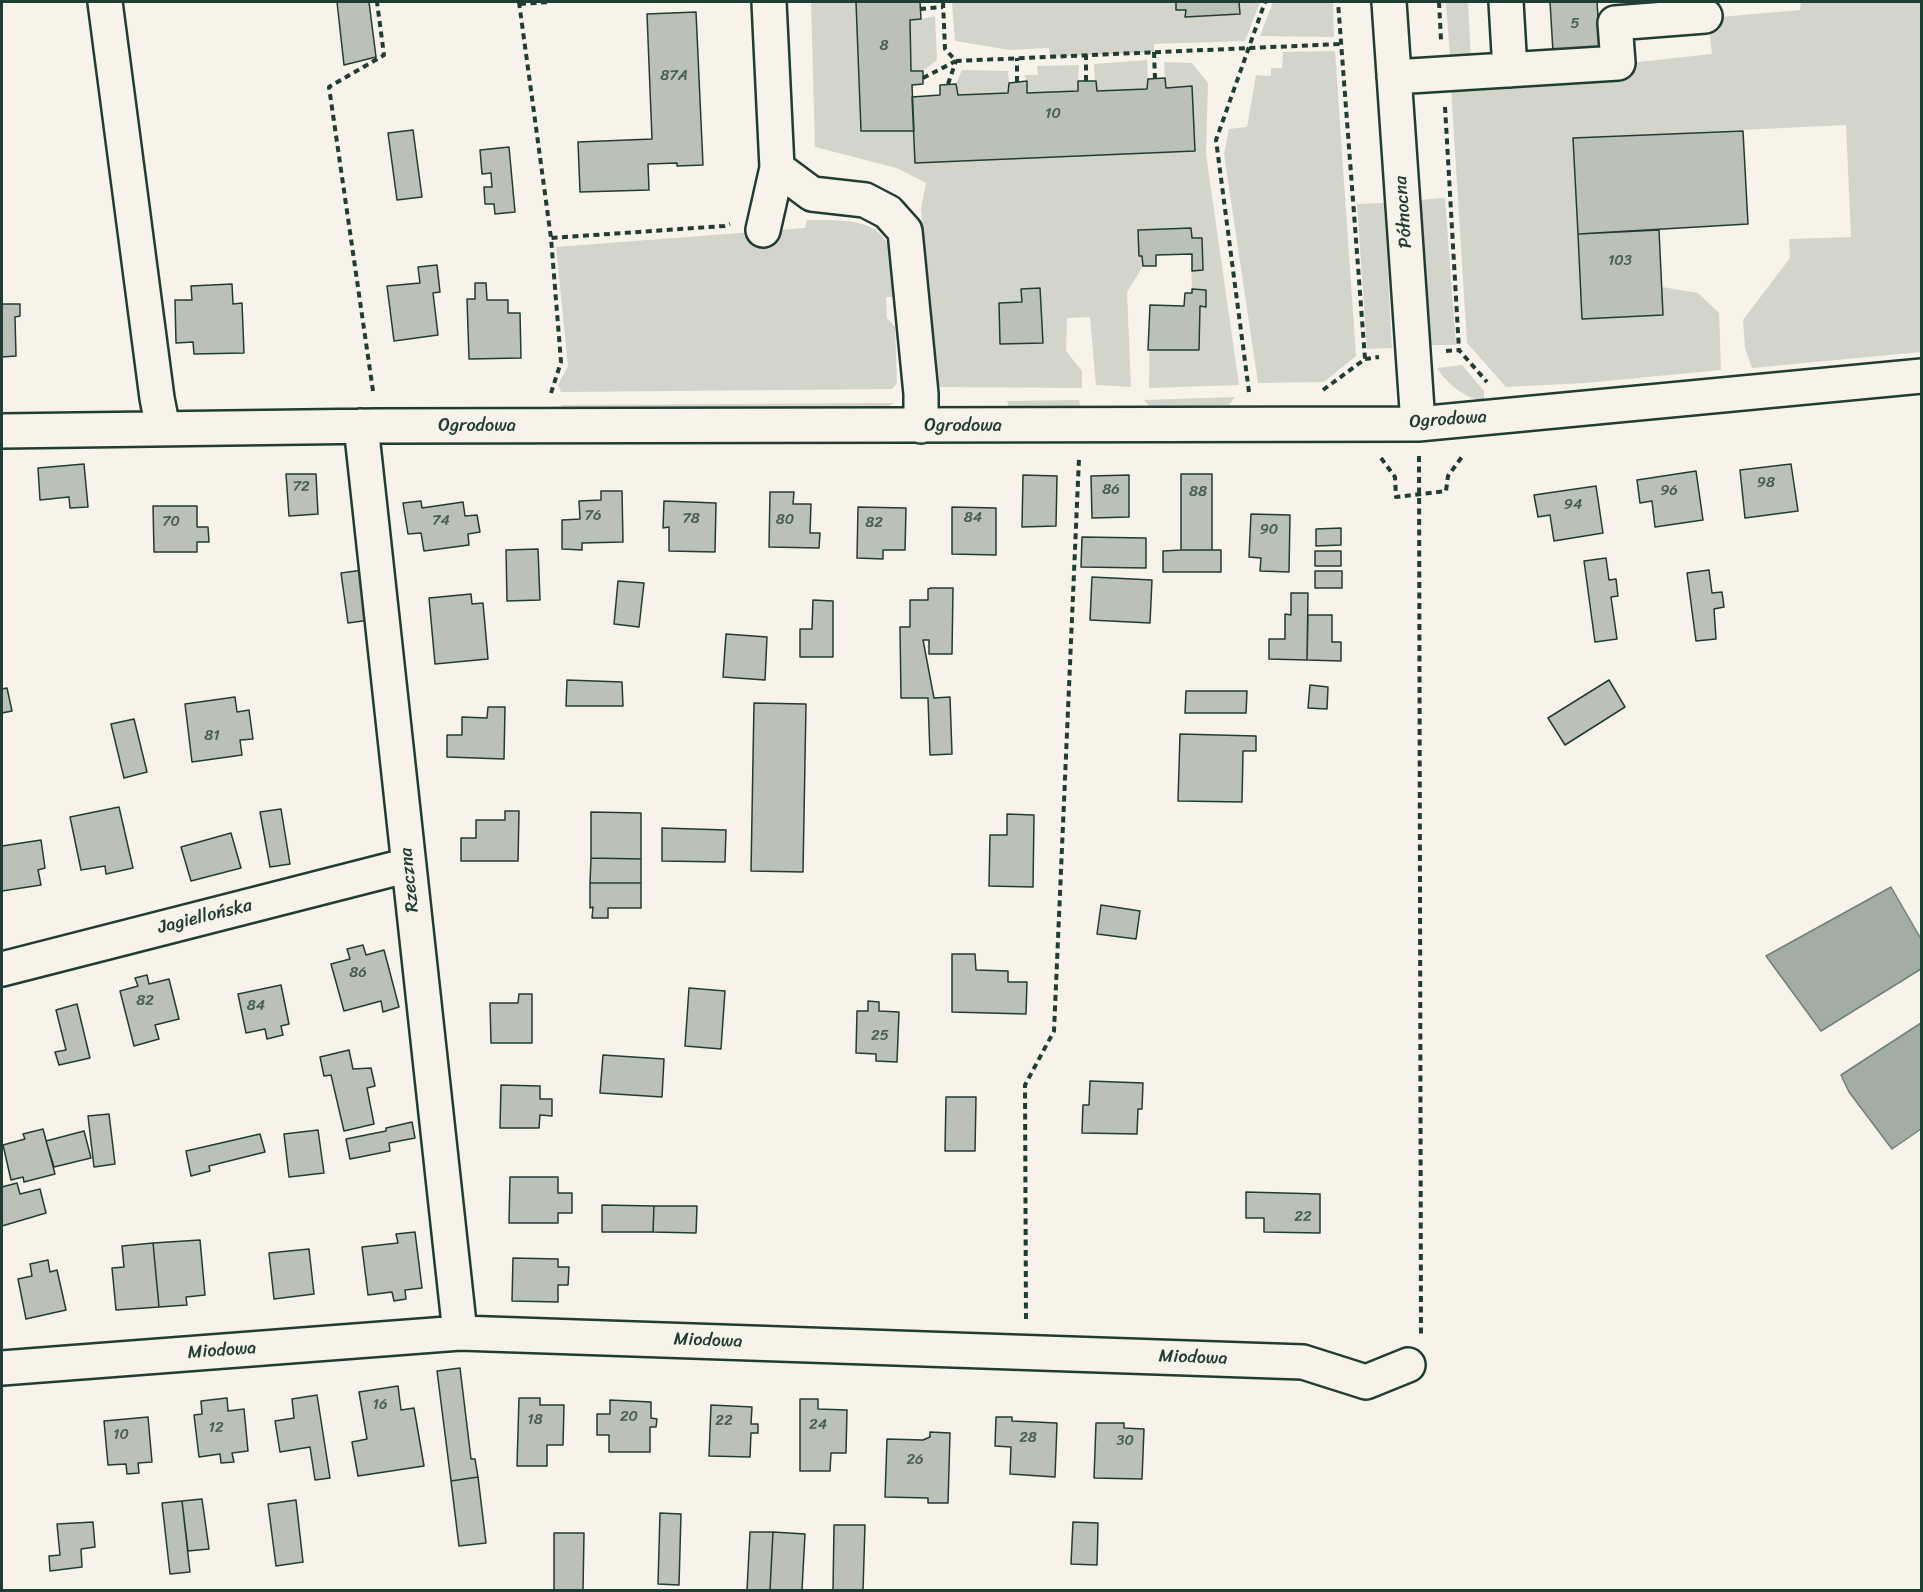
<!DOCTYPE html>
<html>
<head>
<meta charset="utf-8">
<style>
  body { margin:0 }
  #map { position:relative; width:1923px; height:1592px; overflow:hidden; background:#f7f3e8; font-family:Sriracha,sans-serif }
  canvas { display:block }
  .frame { position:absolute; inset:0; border:3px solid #1f3d34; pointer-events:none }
</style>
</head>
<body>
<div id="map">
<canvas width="1923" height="1592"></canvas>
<div class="frame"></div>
</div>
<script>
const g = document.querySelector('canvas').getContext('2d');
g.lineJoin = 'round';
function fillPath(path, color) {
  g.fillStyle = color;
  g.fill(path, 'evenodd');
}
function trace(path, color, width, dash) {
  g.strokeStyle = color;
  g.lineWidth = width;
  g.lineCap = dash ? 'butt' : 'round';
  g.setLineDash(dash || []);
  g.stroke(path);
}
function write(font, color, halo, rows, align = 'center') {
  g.font = font + ' Sriracha,sans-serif';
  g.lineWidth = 4.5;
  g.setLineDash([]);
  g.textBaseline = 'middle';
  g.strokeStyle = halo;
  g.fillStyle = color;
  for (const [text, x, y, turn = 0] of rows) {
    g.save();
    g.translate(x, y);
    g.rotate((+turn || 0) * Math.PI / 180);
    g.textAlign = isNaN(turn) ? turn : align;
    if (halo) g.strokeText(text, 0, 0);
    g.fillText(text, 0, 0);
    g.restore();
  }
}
fillPath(new Path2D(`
  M811,2H920L921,19L935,16L937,60L923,71V84L912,86L913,97L940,95V85L956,84L962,70L1008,71L1009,83L1026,81L1025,75H1038L1037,66L1079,65L1078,81H1095L1094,64L1147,60L1148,79L1165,78L1164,62L1192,63L1208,83L1206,154L1239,385L1149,388L1150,305L1184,306L1185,293H1192L1191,254L1157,255L1156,266H1143L1127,292L1131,387L1096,385L1090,317L1067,318L1066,351L1082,371V388L937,387L921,208L926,183L897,168L815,147Z
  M952,2H1260L1245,41L1154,44V52L1050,57L1049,48L1010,50L955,41Z
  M1273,2H1333L1334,37L1260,36Z
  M1446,2H1468L1471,59L1450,57Z
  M1801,2H1921V352L1752,368L1745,348L1743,320L1790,258L1789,239L1851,237L1846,125L1573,138L1582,319L1662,315V287L1698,293L1719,313L1721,370L1585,383L1506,387L1467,343L1451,87L1631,75L1629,63L1712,54L1708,18L1800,10Z
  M1335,51L1356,356L1324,382L1258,383L1224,154L1229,129L1247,127L1256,75L1271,76V68H1282L1283,52Z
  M1445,198L1456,345H1430L1419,200Z
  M1384,203L1392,348L1367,349L1357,204Z
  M807,220C836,220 885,216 890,254C893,268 892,283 893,297H886L887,318L895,327L897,383L892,389L561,392L558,385L568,366L556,247L805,228Z
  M1462,365L1484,391V401C1466,399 1446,383 1437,368Z
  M1235,397L1229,405L1150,407L1144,400Z
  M1079,400L1081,408L1010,410L1007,401Z
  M894,403L877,413L562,414L561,405Z`), '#d3d5ca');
const water = new Path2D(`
  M1891,887L1921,939V969L1821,1031L1766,956Z
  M1921,1023V1129L1892,1149L1849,1092L1841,1075Z`);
fillPath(water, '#a4ada3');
trace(water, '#6f8077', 1.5);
const building = new Path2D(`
  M337,2H369L376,57L344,65Z
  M856,2H920L921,19L910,20L911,71H923V84L912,85L914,131H861Z
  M1176,2H1239L1240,14L1185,17L1186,10H1176Z
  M1550,2H1597L1600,47L1553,52Z
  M696,12L703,165L677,166V163L648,164L649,190L580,192L578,142L652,139L647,14Z
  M1165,78L1166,88L1192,86L1195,151L915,163L912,97L940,95V85L956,84L958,95L1008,93L1009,83L1027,81V93L1078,91V81H1096L1097,91L1147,89L1148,79Z
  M413,130L422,197L397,200L388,133Z
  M1743,131L1748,224L1578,234L1573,138Z
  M509,147L515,212L495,214L494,204H485L484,187H492L491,173L482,174L480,150Z
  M1191,228L1192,238H1202L1203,270L1192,271V254L1156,255V266H1143L1142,256H1139L1138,230Z
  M1659,230L1663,315L1582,319L1578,234Z
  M437,265L440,292L433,293L438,335L394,341L387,286L420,283L418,267Z
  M475,283H486L487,300H508V313H520L521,358L469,359L467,299H475Z
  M232,284L233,304L242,303L244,353L194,354L193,342L176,343L175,300H192L191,286Z
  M1040,288L1043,343L1000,344L999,303L1022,302L1021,289Z
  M1192,289L1206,290V307L1200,306L1199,350H1148L1150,305L1184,306L1185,293H1192Z
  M2,304H20V316L15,317L16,356L2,357Z
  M84,464L88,507L70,508L69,497L40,500L38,468Z
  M1791,464L1798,511L1745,518L1740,470Z
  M1696,471L1703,520L1655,527L1652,501L1640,503L1637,480Z
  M286,474H316L318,514L289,516Z
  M1181,474H1212V550H1181Z
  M1023,475L1057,476L1056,526L1022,527Z
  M1129,475V517L1092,518L1091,476Z
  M1596,486L1603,533L1554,541L1550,515L1538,517L1534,495Z
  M601,491H622L623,542L582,543V550L562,549V520L580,519L579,501L601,500Z
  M770,492H794L793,504H811L810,533H820L819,548L769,547Z
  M421,501L422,508L463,502L465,516L477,515L480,532L468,534L469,545L424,551L421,533L408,534L403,503Z
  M664,501L716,503L715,552L669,551V527L663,528Z
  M153,506H197V527H208L209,542H197V552H154Z
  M858,507L906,508L905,550H883V559L857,558Z
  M952,507L996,508V555L952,554Z
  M1251,514L1290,515L1289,572L1260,571L1261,558L1249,557Z
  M1341,528V545L1316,546V529Z
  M1082,537L1146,538V568L1081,567Z
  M538,549L540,600L507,601L506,550Z
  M1181,550H1221V572H1163V551Z
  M1315,551H1341V566H1315Z
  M1606,558L1609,580L1616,579L1618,596L1611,597L1617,639L1595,642L1584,561Z
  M363,570L370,620L348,623L341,573Z
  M1709,570L1712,593L1722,592L1724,607L1714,609L1716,639L1696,641L1687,573Z
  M1315,571H1342V588H1315Z
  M1092,577L1152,580L1150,623L1090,620Z
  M618,581L644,583L639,627L614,624Z
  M931,588H953L952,654H929V640H923L934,698L950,697L952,754L930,755L928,698H901L900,627H910V600H928V589Z
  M1291,593H1308L1307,660L1269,659V639H1285V614L1291,615Z
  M471,594L472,604L483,603L488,659L435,664L429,598Z
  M813,600L833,601V657H800V629H812Z
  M1308,615H1332V642H1341V661L1307,660Z
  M726,634L767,637L765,680L723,677Z
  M567,680L622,682L623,706H566Z
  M1609,680L1625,707L1565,745L1548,718Z
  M1310,685L1328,687L1327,709L1308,708Z
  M7,688L12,711L2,713V689Z
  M1186,691H1247L1246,713H1185Z
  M235,697L237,712L249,710L253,739L240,740L242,755L192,762L185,704Z
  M754,703L806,704L803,872L751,871Z
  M488,707H505L504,759L447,757V735H462V717L487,718Z
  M134,719L147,772L124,778L111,724Z
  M1180,734L1256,736V751H1243L1242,802L1178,801Z
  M119,807L133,868L106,874L105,866L81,870L70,817Z
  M281,809L290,864L270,867L260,812Z
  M505,811H519L518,861H461V838H476V820H505Z
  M591,812L641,813V859L591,858Z
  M1007,814L1034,815L1033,887L989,886L990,835H1007Z
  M662,828L726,830L725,862L662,861Z
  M231,833L241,868L191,881L181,847Z
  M41,840L45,868L38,870L41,885L2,891V846Z
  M591,858L641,859V883H590Z
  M590,883H641V908H608V918H592L593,907L590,908Z
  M1101,905L1140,911L1136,939L1097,934Z
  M363,945L366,955L384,950L399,1007L383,1012L381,1001L344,1011L331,964L350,959L347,949Z
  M952,954H975L976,970L1008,971V982H1027L1026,1014L952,1012Z
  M147,975L149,984L169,979L179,1019L155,1025L159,1039L134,1046L120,991L138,986L135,978Z
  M281,985L289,1024L281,1026L283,1035L267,1039L265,1029L246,1033L238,994Z
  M689,988L725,991L721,1049L685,1046Z
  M519,994H532V1043H491L490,1003H518Z
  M868,1001L879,1002V1011L899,1012L897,1062L876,1061V1054L856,1053L857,1011H868Z
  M77,1004L90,1058L59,1065L55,1052L66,1050L56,1010Z
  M349,1050L353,1069L371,1068L375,1086L367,1088L374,1124L344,1131L331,1075L324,1076L320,1057Z
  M603,1055L664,1059L662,1097L600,1093Z
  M1090,1081L1143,1083L1142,1109H1138L1137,1134L1082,1133L1083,1105H1089Z
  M501,1085L540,1086V1099H552V1116L540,1115L539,1128H500Z
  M946,1097H976L975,1151H945Z
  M109,1114L115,1164L94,1167L88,1116Z
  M412,1122L415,1138L389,1143L390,1151L350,1159L346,1139L386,1131V1128Z
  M43,1129L55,1174L24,1182L23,1177L11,1180L3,1145L25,1139L23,1134Z
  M318,1130L324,1173L289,1177L284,1134Z
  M84,1131L91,1158L54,1167L46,1141Z
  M260,1134L265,1152L209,1166L210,1171L191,1176L186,1151Z
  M510,1177H558V1193H572V1213H558V1223H509Z
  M17,1183L20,1194L40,1189L46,1213L2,1226V1187Z
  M1246,1192L1320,1194V1233L1264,1232V1218H1246Z
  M602,1205L654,1206L653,1232H602Z
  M654,1206H697L696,1233L653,1232Z
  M415,1232L422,1288L405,1290L406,1299L394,1301L392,1292L368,1295L362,1247L398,1243L396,1234Z
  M200,1240L205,1295L186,1297L187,1305L159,1307L153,1243Z
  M153,1243L159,1307L116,1310L112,1268L124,1267L122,1246Z
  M309,1249L314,1294L274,1299L269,1253Z
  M513,1258L558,1259V1267H569L568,1285H558V1302L512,1301Z
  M48,1260L50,1272L57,1270L66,1310L26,1319L18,1279L32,1276L30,1264Z
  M460,1368L471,1459H475L478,1477L451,1481L437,1371Z
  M398,1386L401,1410L414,1408L424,1466L358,1476L352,1442L367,1439L359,1392Z
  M317,1395L330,1478L315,1480L310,1447L280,1452L275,1421L294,1418L292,1399Z
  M227,1398L228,1411L244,1409L248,1451L232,1453L234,1462L221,1463L220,1454L199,1457L194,1415L202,1414L201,1401Z
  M519,1398H540V1405H564L563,1445H547V1466H517Z
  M800,1399H818V1409L847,1410L846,1453H831L830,1471H800Z
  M610,1400L651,1402V1418L657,1419L656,1427H650V1452H609V1435H597V1414H610Z
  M711,1405L752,1407L751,1424H758V1433H751L750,1457L709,1456Z
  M148,1417L152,1462L138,1463L139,1473L127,1474L126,1464L108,1465L104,1421Z
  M996,1417H1012V1421L1057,1423L1055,1477L1010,1474L1011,1447L995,1446Z
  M1096,1423H1124V1428L1144,1429L1142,1479L1094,1478Z
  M930,1432L950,1433L948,1503H928V1498L885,1497L887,1439L923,1440L930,1437Z
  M478,1477L486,1543L459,1546L451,1481Z
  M202,1499L209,1549L188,1551L182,1501Z
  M296,1500L303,1562L276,1566L268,1504Z
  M182,1501L190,1572L170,1574L162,1503Z
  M660,1513L681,1514L679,1585L658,1584Z
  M93,1522L95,1547L81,1549L82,1567L50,1571L49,1556L60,1555L57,1524Z
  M1073,1522L1098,1523L1097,1565L1071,1564Z
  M834,1525H865L863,1590H833Z
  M750,1532H773L770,1590H747Z
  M773,1532L805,1534L802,1590H770Z
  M554,1533H584L583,1590H554Z`);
fillPath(building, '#bbc1b6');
trace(building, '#1f3d34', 1.5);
const minor = new Path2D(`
  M105,2L157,398L163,429
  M769,2L777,168L812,194L865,200L888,212L905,231L921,394V426
  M1389,2L1418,424
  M1506,2L1510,70
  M1394,77L1618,63L1615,23L1705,16
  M763,230L777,168
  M361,426L460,1333
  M2,431L378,426L1418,424L1922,376
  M2,969L409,865
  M2,1368L460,1333L1303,1362L1366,1382L1408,1365`);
trace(minor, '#1f3d34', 38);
trace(new Path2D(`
  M519,2L551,238
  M943,2L945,49L956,61L1341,44
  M1439,2L1441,40
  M520,4L550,2
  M920,9L943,7
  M1154,52L1155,79
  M923,78L956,61
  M1086,81V55
  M1017,82V58
  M948,84L956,61
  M1445,107L1459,350
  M1446,351L1459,350L1487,382
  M1365,359L1379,357
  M1323,390L1365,359L1338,2
  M373,391L329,87L384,55L377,2
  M1249,392L1216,140L1265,2
  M551,393L561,362L551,238L724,226L730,224
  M1419,456L1421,1334
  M1381,458L1395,477L1396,497L1446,491L1448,476L1464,454
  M1026,1319L1025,1085L1054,1031L1079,458`), '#1f3d34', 4, [6, 4.5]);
trace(minor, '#f7f3e8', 33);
write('15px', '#465e54', null, [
  ["5",1575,24],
  ["8",884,46],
  ["87A",674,76],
  ["10",1053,114],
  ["103",1620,261],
  ["98",1766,483],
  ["72",301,487],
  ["86",1111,490],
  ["96",1669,491],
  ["88",1198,492],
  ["94",1573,505],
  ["76",593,516],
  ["84",973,518],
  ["78",691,519],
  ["80",785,520],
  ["74",441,521],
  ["70",171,522],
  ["82",874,523],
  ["90",1269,530],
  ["81",212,736],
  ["86",358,973],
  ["82",145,1001],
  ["84",256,1006],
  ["25",880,1036],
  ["22",1303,1217],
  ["16",380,1405],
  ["20",629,1417],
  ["18",535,1420],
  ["22",724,1421],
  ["24",818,1425],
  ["12",216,1428],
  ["10",121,1435],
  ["28",1028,1438],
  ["30",1125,1441],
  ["26",915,1460]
]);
write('18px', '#1f3d34', '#f7f3e8', [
  ["Północna",1404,212,-94],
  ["Ogrodowa",1448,420,-4],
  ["Ogrodowa",477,426],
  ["Ogrodowa",963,426],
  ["Rzeczna",410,880,-96],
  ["Jagiellońska",205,917,-14],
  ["Miodowa",708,1341,2],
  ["Miodowa",222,1351,-4],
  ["Miodowa",1193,1358,2]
]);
</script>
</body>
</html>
